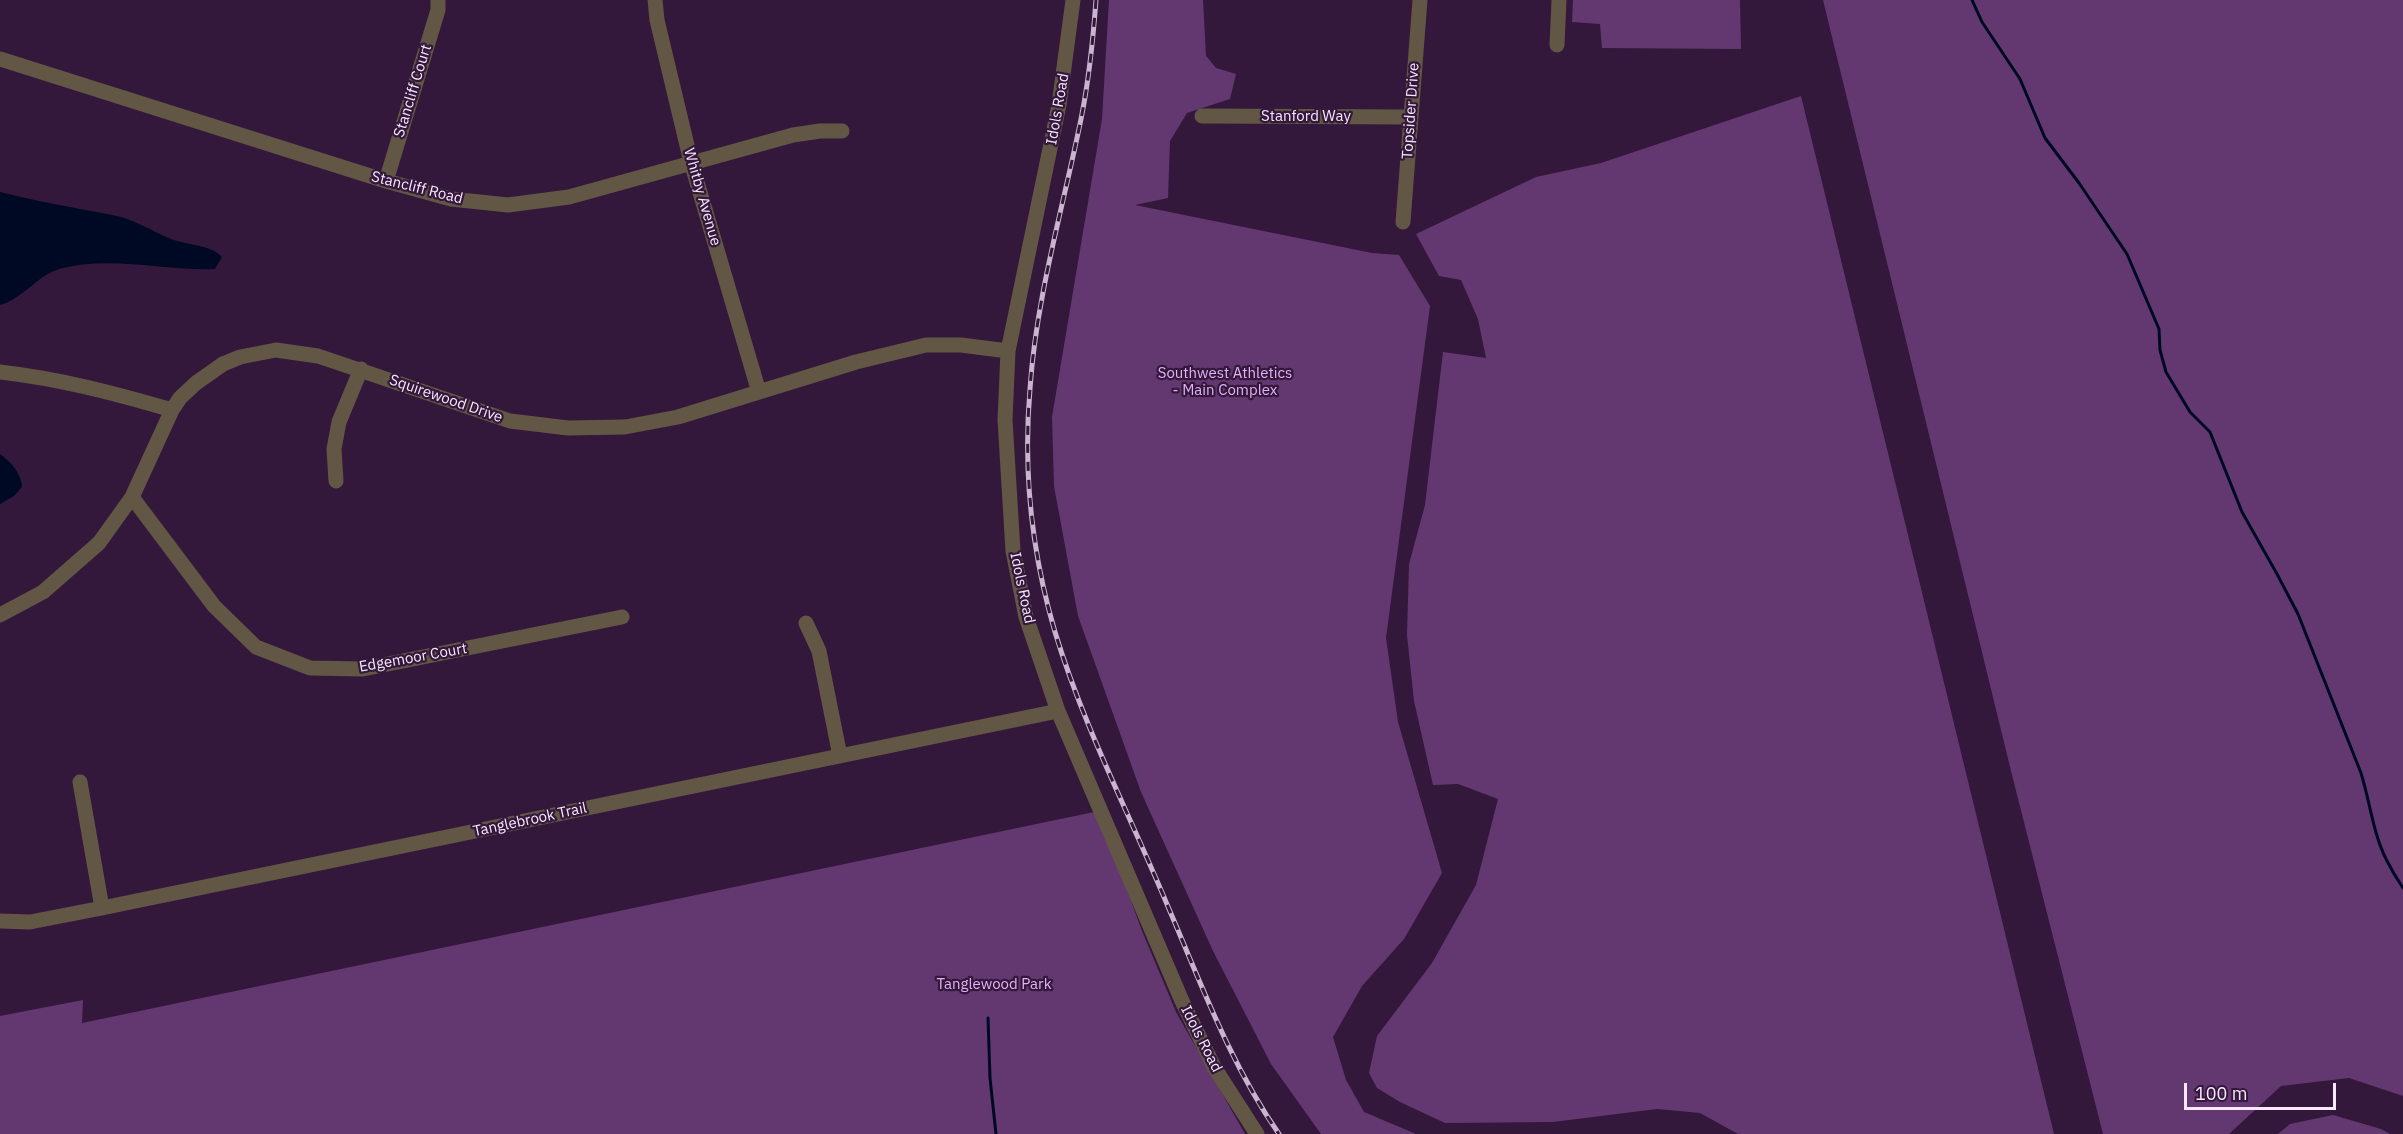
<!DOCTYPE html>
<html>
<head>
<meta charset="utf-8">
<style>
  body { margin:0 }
  #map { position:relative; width:2403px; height:1134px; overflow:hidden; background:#33183b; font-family:"IBM Plex Sans",sans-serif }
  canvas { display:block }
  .scale { position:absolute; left:2184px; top:1083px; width:152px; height:27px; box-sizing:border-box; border:3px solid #f8e7fe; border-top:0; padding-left:8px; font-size:18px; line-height:21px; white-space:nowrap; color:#f8e7fe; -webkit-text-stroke:4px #33183b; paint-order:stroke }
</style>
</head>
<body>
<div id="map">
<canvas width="2403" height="1134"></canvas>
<div class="scale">100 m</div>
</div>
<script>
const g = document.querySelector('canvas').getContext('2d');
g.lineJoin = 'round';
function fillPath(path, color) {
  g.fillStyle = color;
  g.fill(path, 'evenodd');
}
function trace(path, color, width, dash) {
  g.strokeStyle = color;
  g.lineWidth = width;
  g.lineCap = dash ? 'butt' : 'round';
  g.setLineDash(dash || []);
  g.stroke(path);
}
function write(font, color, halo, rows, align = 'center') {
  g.font = font + ' "IBM Plex Sans",sans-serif';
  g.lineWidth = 4.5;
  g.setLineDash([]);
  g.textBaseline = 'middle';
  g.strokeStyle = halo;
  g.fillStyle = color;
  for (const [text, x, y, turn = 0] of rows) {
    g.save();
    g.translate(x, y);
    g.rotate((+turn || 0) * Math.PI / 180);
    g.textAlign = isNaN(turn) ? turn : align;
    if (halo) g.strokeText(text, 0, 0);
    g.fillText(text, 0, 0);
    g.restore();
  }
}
fillPath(new Path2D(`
  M1109,0H1203L1206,56L1216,68L1236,74L1230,99L1187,113L1170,141L1168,198L1135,205L1372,253L1399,255L1430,306L1386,638L1398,722L1442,873L1404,939L1362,986L1333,1037L1346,1080L1364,1112L1416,1134H1321L1271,1064L1213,951L1141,792L1078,616L1054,486L1052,417L1102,119Z
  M1573,0H1740L1741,49L1602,48L1600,24L1572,22Z
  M1823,0H2403V1096L2349,1078L2281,1086L2229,1134H2103L2011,771Z
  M1801,96L2054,1134H1738L1700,1113L1657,1109L1553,1122L1445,1123L1400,1102L1377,1088L1369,1073L1377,1036L1432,963L1476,885L1498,799L1458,784L1433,785L1414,701L1407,635L1409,564L1425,505L1443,352L1486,358L1478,319L1461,280L1439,276L1416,234L1536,177L1601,163Z
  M1094,812L1123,879L1142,931L1176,1012L1245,1134H0V1016L83,1000L82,1023Z
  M2333,1115L2381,1129L2390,1134H2278L2290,1124Z`), '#633871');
fillPath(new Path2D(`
  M0,192C36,201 75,208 112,215C132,218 153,232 171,239C187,245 212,245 222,257L215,269C165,271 113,256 63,268C37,274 25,298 0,305Z
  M0,454C11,462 21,473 22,487L14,496L0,504Z`), '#000924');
trace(new Path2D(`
  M1972,0L1982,22L2020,79L2045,138L2079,183L2127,254L2159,329L2160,350L2166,372L2190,412L2210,432L2242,512L2277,574L2298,614L2361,773C2370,802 2373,833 2386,859C2391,869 2397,879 2403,888
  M988,1018L990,1078L996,1134`), '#000924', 3);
trace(new Path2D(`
  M655,0L657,20L691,162L759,392
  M1073,0L1059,105L1008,351L1005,420L1013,551L1026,617L1058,711L1182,1001L1214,1067L1257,1134
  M1557,45L1559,0
  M0,59L386,181L451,199L508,205L569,197L793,135L820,131H842
  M1202,116L1410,117
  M386,181L438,10V0
  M1403,222L1420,0
  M0,372C60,379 114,393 172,410
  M336,481L334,449L339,422L361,369
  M132,497L214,606L256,647L310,668L363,669L622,617
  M0,615L43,592L99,543L132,497L172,410L180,398L196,383L223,364L240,357L276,350L318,356L510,421L568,428L625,427L678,417L856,362L926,345H961L1008,351
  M806,623L819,651L840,756
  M80,782L102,908
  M0,921L30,922L102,908L1058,711`), '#625644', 15);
const rail = new Path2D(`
  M1096,0C1093,40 1089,80 1081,119C1063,208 1036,298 1030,389C1023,470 1032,554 1055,632C1084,728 1131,817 1169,909C1202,986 1231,1065 1279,1134`);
trace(rail, '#c9b5cf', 5);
trace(rail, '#33183b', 3, [9]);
write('15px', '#f8e7fe', '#33183b', [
  ["Stancliff Court",413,91,-73],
  ["Idols Road",1058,109,-80],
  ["Topsider Drive",1411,111,-86],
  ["Stanford Way",1306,117],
  ["Stancliff Road",417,188,14],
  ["Whitby Avenue",702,197,74],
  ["Squirewood Drive",446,399,19],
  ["Idols Road",1022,588,78],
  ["Edgemoor Court",413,658,-10],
  ["Tanglebrook Trail",530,820,-12],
  ["Idols Road",1201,1039,63]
]);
write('15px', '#e4b1f6', '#33183b', [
  ["Southwest Athletics",1225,374],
  ["- Main Complex",1225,391],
  ["Tanglewood Park",994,985]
]);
</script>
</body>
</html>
